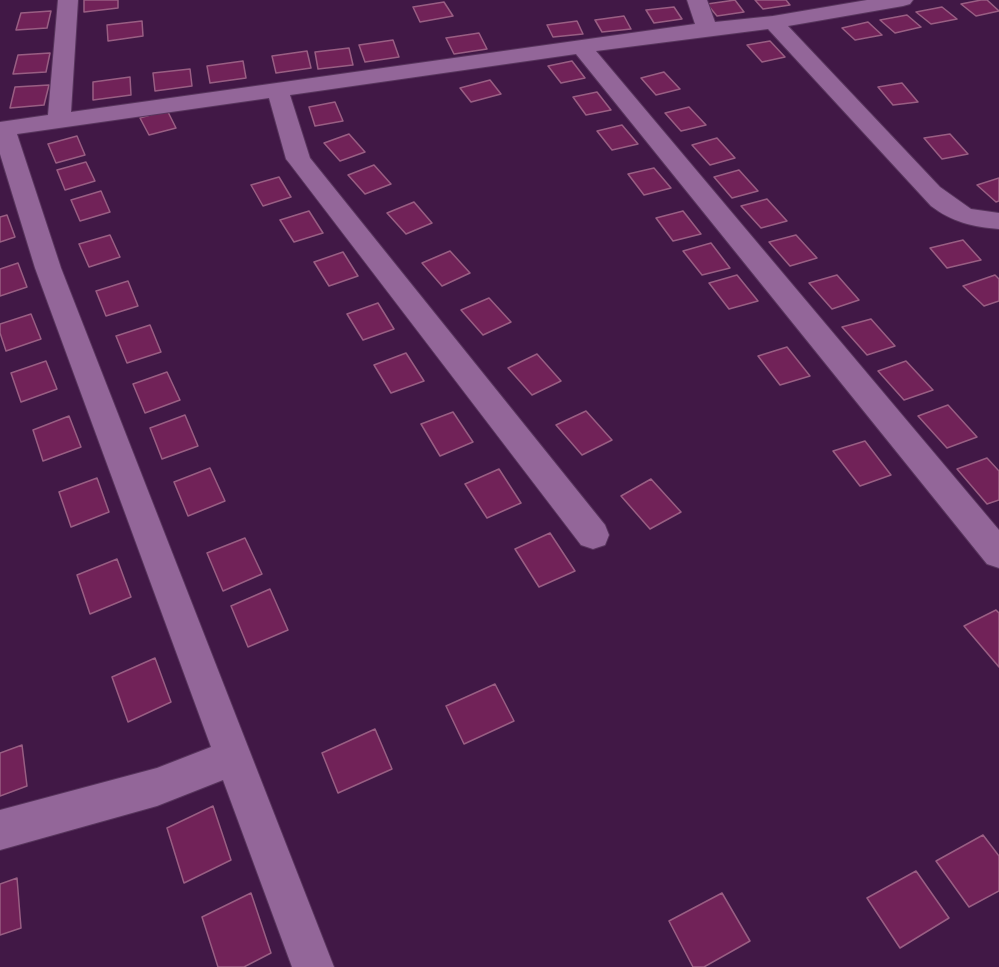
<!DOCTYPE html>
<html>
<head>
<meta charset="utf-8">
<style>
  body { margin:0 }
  canvas { display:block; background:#411846 }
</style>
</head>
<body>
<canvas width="999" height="967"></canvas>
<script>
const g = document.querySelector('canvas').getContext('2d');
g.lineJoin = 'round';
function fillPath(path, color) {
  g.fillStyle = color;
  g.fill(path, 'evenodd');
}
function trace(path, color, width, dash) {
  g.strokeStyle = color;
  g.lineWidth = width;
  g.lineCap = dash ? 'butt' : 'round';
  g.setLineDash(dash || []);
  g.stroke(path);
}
const building = new Path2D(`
  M84,0H118V8L84,12Z
  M735,0L744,12L717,16L707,4Z
  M755,0H786L790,5L763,9Z
  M981,0H987L999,11L976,16L961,4Z
  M444,2L453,16L420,22L413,7Z
  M674,7L682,19L654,23L646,10Z
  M942,7L957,19L931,24L916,12Z
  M51,11L47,28L16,30L21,13Z
  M907,15L921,27L895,33L880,20Z
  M624,16L631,29L602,32L595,20Z
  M142,21L143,36L108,41L107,25Z
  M577,21L583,34L553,37L547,25Z
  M868,22L882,35L855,40L842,28Z
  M479,33L487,49L454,54L446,38Z
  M393,40L399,57L365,62L359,45Z
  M770,41L785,57L762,62L747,45Z
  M349,48L353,65L318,69L315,52Z
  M307,51L311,68L276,73L272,56Z
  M50,53L46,72L13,74L18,55Z
  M243,61L246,78L210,83L207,66Z
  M572,61L585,78L561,83L548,66Z
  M190,69L192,86L155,91L153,73Z
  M664,72L680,89L656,95L641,78Z
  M130,77L131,95L93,100V82Z
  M490,80L501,94L471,102L460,88Z
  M902,83L918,102L893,105L878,87Z
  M49,85L44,105L10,108L15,87Z
  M597,92L611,110L586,115L573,97Z
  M335,102L343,121L315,126L309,107Z
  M689,107L706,125L681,131L665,113Z
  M167,110L176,128L149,135L140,118Z
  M622,125L638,144L612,150L597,131Z
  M349,134L365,152L340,161L324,143Z
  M950,134L968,154L942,159L924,138Z
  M77,136L85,155L56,163L48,144Z
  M717,138L735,158L710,165L692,145Z
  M86,162L95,181L65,190L57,170Z
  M374,165L391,184L365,194L348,175Z
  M654,168L671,188L644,195L628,174Z
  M739,170L758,191L732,198L714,177Z
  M279,177L291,197L263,206L251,185Z
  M999,178V201L996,202L977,185Z
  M101,191L110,212L80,221L71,200Z
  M767,199L787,221L761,228L741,206Z
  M414,202L432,223L406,234L387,213Z
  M309,211L323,233L294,242L280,220Z
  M683,211L701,234L673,241L656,218Z
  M7,215L15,237L0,242V217Z
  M110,235L120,257L89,267L79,244Z
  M796,235L817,258L790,266L769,242Z
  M963,240L981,260L947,268L930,248Z
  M711,243L730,268L702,275L683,251Z
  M450,251L470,273L442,286L422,263Z
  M343,252L358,276L329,286L314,262Z
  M18,263L27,287L0,296V269Z
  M737,275L758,301L729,309L709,283Z
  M837,275L859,300L832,309L809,283Z
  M995,275L999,279V301L984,306L963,286Z
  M128,281L138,306L106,316L96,291Z
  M489,298L511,322L483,335L461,310Z
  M378,303L394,329L363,340L347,314Z
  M31,314L41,339L6,351L0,333V324Z
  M871,319L895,346L867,355L842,327Z
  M150,325L161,352L127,363L116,336Z
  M787,347L810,376L780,385L758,356Z
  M406,353L424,381L391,393L374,365Z
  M537,354L561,381L532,395L508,368Z
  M46,361L57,389L21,402L11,373Z
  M906,361L933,390L904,400L878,371Z
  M167,372L180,400L145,413L133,384Z
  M948,405L977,437L947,448L918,416Z
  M586,411L612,440L582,455L556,425Z
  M453,412L473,442L440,456L421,424Z
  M185,415L198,446L162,459L150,428Z
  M69,416L81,447L43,461L33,430Z
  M865,441L891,475L860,486L833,451Z
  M987,458L999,471V500L987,504L957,469Z
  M210,468L225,501L188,516L174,482Z
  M499,469L521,503L487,518L465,484Z
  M97,478L109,512L71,527L59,492Z
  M651,479L681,512L650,529L621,496Z
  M550,533L575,571L539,587L515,549Z
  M245,538L262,574L223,591L207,553Z
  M117,559L131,597L90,614L77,575Z
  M270,589L288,630L248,647L231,606Z
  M996,610L999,613V667L964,626Z
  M155,658L171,702L128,722L112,677Z
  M495,684L514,721L464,744L446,706Z
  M375,729L392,769L338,793L322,753Z
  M22,745L27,786L0,796V753Z
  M213,806L231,860L184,883L167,828Z
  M983,835L999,856V891L969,907L936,861Z
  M916,871L949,918L900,948L867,898Z
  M17,878L21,928L0,935V884Z
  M251,893L271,953L244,967H218L202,917Z
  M722,893L750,941L704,967H693L669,921Z`);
fillPath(building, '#712258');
trace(building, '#995e83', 1.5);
const minor = new Path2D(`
  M58,0H78L71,112L695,24L687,0H707L715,22L773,16L867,0H913L910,4L903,6L788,26L940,187L971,209L999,213V229C973,227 952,222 931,206L768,29L596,51L999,530V568L987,564L576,54L290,95L310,158L605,525L609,535L605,545L593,549L581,545L290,164L286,159L269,98L17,134L61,268L334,967H292L223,780L157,806L0,850V810L157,768L211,747L35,268L0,154V122L48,115Z`);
trace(minor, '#58355d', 2);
fillPath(minor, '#936699');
</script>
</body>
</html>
